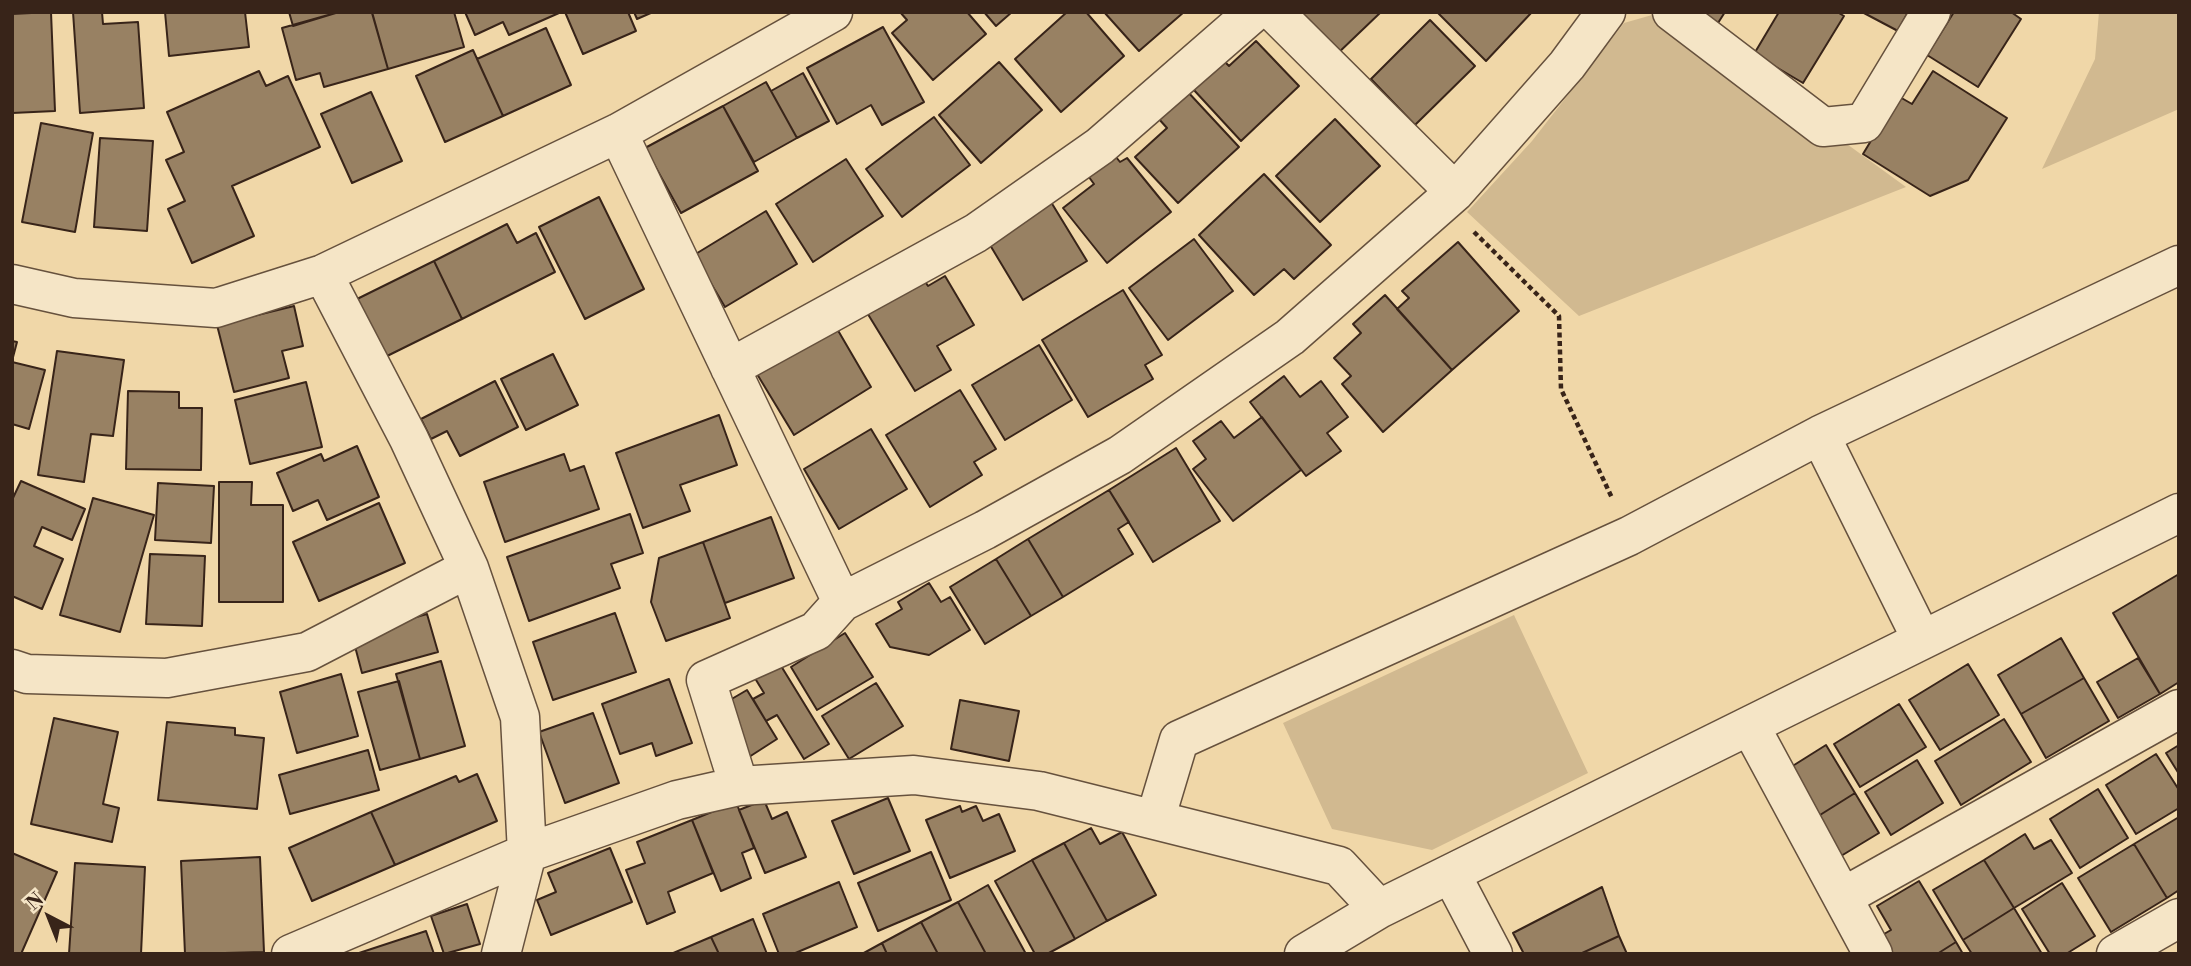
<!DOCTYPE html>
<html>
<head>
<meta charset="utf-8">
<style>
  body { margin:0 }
  #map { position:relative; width:2191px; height:966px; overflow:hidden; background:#f0d7a8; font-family:"Libre Bodoni",serif }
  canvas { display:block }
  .frame { position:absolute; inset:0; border:14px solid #382419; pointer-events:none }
  .north { position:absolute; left:14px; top:882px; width:70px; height:70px; -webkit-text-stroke:5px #f5e5c6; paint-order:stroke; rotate:318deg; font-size:19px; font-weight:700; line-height:28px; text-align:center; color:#382419 }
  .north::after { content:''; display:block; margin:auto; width:24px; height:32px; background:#382419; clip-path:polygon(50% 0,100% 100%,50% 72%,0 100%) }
</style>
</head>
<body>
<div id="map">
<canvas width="2191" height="966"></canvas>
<div class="frame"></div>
<div class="north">N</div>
</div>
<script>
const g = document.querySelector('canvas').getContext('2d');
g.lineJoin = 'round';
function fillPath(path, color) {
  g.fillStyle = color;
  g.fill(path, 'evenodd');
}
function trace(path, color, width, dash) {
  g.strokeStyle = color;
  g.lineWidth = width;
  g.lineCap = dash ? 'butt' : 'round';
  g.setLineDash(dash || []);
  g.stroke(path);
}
fillPath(new Path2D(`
  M2099,12H2179V109L2042,169L2095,59Z
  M1652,15L1822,138L1840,139L1906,187L1579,316L1467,212L1532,141L1624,23Z
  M1514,615L1588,773L1432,850L1332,829L1283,723Z`), '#d1b990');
const building = new Path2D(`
  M51,12L55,111L12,113V14Z
  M73,12H102L103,24L138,22L144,108L80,113Z
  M165,12H245L249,47L169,56Z
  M289,12H339L293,26Z
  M339,12H372L388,69L324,87L320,73L296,80L282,28Z
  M375,12H454L464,47L388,69L372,13Z
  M465,12H558L559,13L509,35L503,22L475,35Z
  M565,12H628L636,31L583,54Z
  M634,12H653L637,19Z
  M900,12H967L986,34L933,80L892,33L907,20Z
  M984,12H1012L996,26Z
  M1067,12H1086L1124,56L1061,112L1015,59Z
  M1104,12H1184L1139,51Z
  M1293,12H1381L1335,56Z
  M1437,12H1532L1486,61Z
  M1701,12H1725L1718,23Z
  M1779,12H1837L1844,16L1803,83L1754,54Z
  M1862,12H1908L1898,31Z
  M1954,12H2011L2021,19L1978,87L1927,55Z
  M1430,20L1475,66L1415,125L1371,79Z
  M883,27L924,102L882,125L871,105L837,124L807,68Z
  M546,28L571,85L503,116L477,59Z
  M1256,41L1299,86L1241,141L1193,89L1223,60L1229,66Z
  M473,50L503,116L445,142L416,76Z
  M999,62L1042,110L981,163L939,115Z
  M259,71L266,86L288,76L320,147L232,186L254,236L192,263L168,209L185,201L166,160L184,152L167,112Z
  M1933,71L2007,118L1968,180L1930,196L1863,154L1898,96L1912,104Z
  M803,73L829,121L797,138L771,91Z
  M766,82L797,138L754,162L723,106Z
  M1187,91L1239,147L1178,203L1135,157L1167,128L1158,118Z
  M371,92L402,161L352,183L321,114Z
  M723,106L758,171L681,213L645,148Z
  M934,117L970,165L902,217L866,169Z
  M1335,119L1380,166L1320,222L1276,176Z
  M41,123L93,133L75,232L22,222Z
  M100,138L153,141L147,231L94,227Z
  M1112,152L1120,162L1127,158L1171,212L1107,263L1063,208L1094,184L1086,173Z
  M846,159L883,216L813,262L776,204Z
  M1264,174L1331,245L1294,279L1284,269L1254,295L1199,235Z
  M599,197L644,289L585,319L539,227Z
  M1051,202L1087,261L1023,300L987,240Z
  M766,211L797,264L725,307L694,255Z
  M507,224L517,243L536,233L555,272L462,319L434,261Z
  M1194,239L1233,291L1168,340L1129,288Z
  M1458,242L1519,311L1452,370L1397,309L1409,298L1402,291Z
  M434,261L462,319L381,359L353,301Z
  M945,276L974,325L937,346L951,370L915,391L866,311L922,277L928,286Z
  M1123,290L1162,355L1145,365L1153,379L1088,417L1042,340Z
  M1385,295L1452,370L1383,432L1342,384L1351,376L1334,358L1361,333L1353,324Z
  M294,306L303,346L282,351L289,378L234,392L217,325Z
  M836,327L871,387L794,435L757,374Z
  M12,341L17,342L12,361Z
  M1039,345L1072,400L1005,440L972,385Z
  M57,351L124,360L113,436L91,434L84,482L38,475Z
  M553,354L578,405L526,430L501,379Z
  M12,362L45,370L29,429L12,424Z
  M1284,376L1300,397L1321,381L1348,417L1327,433L1341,451L1306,476L1250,402Z
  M495,381L518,427L460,456L447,431L431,439L421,419Z
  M306,382L322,447L250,464L235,400Z
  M960,390L996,449L974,462L982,475L930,507L886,435Z
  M128,391L179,392V408H202L201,470L126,469Z
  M719,415L737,465L680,485L690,511L643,528L616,453Z
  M1262,417L1301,470L1233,521L1193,469L1206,459L1193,441L1221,421L1234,438Z
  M871,429L907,489L839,529L804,469Z
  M357,446L379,497L327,520L318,500L293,511L277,473L321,454L324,461Z
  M1176,448L1220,521L1153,562L1109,490Z
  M564,454L570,471L584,466L599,509L505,542L484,482Z
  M21,481L85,509L72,540L42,527L34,546L63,559L42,609L12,596V500Z
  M219,482H252L251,505H283V602H219Z
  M158,483L214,486L211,543L155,540Z
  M1109,490L1129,522L1118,529L1133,554L1063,597L1028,539Z
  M93,498L154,515L120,632L60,615Z
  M379,503L405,563L319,601L293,542Z
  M630,514L643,553L611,564L620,588L529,621L507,557Z
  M771,517L794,578L725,603L703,542Z
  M1028,539L1063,597L1031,616L996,559Z
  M703,542L730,618L666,641L651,602L659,558Z
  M150,554L205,556L202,626L146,624Z
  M996,559L1031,616L985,644L950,587Z
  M2179,574V682L2160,694L2113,613Z
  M929,583L941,602L950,597L970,630L929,655L890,647L876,624L902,609L898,602Z
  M615,613L636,672L553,700L533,642Z
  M427,614L438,652L362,673L352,635Z
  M845,633L873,677L817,710L791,667Z
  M2061,638L2084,678L2021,714L1998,675Z
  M2138,658L2160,694L2118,718L2097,682Z
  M441,661L465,746L420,759L396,674Z
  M778,661L829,744L804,759L777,715L766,721L753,699L764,693L753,675Z
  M1968,664L1999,715L1940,750L1909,700Z
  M341,674L358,736L297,753L280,692Z
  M2084,678L2109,721L2046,758L2021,714Z
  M669,679L692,743L656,756L652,743L620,754L602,704Z
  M399,681L420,759L380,770L358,692Z
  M876,683L903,726L849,759L822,716Z
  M747,690L777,739L749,757L718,707Z
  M960,700L1019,711L1009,761L951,749Z
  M1899,704L1926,747L1860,787L1834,744Z
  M593,713L619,783L565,803L539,732Z
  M54,718L118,732L103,804L119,808L112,842L31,824Z
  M2004,719L2031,762L1961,805L1935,761Z
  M167,722L235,728V735L264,738L257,809L158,800Z
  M1826,745L1855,793L1812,820L1783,772Z
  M2179,745V774L2166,753Z
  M368,750L379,790L290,814L279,775Z
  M2156,754L2179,790V808L2136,834L2106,785Z
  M1917,760L1943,803L1891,835L1865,792Z
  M477,774L497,821L395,865L371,812L456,776L459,782Z
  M2098,789L2128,838L2080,868L2050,819Z
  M1855,793L1879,833L1836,859L1812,820Z
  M888,798L910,851L854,874L832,821Z
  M764,800L772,819L787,812L806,857L765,873L739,810Z
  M736,802L754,848L742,853L751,878L721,891L692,820Z
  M960,806L962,812L976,806L983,821L999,814L1015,851L950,878L926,820Z
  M371,812L395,865L312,901L289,848Z
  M2179,817V890L2167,898L2134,844Z
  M692,820L713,873L668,892L675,912L647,924L626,870L645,863L637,842Z
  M1091,828L1100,844L1122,832L1156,895L1107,921L1064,843Z
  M2025,834L2034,849L2051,840L2072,873L2014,908L1984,860Z
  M1064,843L1107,921L1075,939L1032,860Z
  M2134,844L2167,898L2111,932L2078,878Z
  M610,848L632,902L551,935L537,900L556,892L548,873Z
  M931,852L951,900L878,931L858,883Z
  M12,853L57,872L21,954H12Z
  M260,857L264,952L185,954L181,861Z
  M1032,860L1075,939L1047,954H1035L995,881Z
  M1984,860L2014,908L1963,940L1933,890Z
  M75,863L145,867L141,954H69Z
  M1919,881L1956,942L1937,954H1887L1877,938L1891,930L1877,906Z
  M839,882L857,927L793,954H779L763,914Z
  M2062,883L2095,936L2066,954H2050L2022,909Z
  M988,885L1026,954H986L958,902Z
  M1602,887L1619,936L1580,954H1524L1513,933Z
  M958,902L986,954H938L921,922Z
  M467,904L480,944L444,954L431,916Z
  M2014,908L2042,954H1972L1963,940Z
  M753,919L767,954H719L711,937Z
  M921,922L938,954H887L882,943Z
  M426,931L434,954H356Z
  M1619,936L1627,954H1580Z
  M711,937L719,954H671Z
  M1956,942L1963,954H1937Z
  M882,943L887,954H862Z`);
fillPath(building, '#988163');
trace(building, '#382419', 2);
const minor = new Path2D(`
  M1274,12L1455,192
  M1672,12L1823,127L1864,123L1931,12
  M618,133L842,602
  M323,274L409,439L469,568L520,717L527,853L501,954
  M12,284L74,298L216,308L323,274L618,133L833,12
  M730,368L976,233L1100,146L1254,12
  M1820,435L1922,640
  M12,669L27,674L167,678L307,652L469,568
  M1750,726L1873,954
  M739,786L706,680L816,631L842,602L985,530L1120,455L1290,337L1455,192L1567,65L1606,12
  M1155,820L1179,740L1629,536L1820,435L2179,265
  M1451,874L1493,954
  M1843,897L2179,709
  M291,954L527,853L677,800L739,786L914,775L1039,791L1339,866L1379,909
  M1304,954L1379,909L2179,513
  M2116,954L2179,918`);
trace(minor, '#66513d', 41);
trace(new Path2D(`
  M1474,232L1559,316L1561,389L1612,498`), '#382419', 4.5, [5, 3.5]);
trace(minor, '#f5e5c6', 38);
</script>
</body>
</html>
